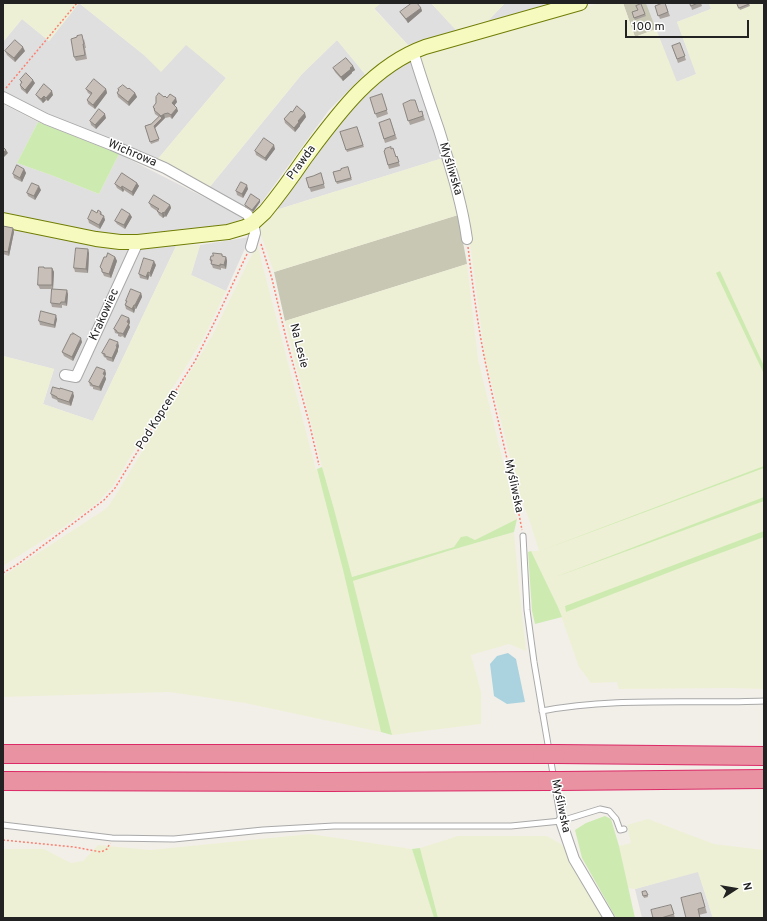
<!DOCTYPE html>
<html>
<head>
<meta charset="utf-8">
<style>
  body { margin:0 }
  #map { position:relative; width:767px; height:921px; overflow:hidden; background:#f2efe9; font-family:Overpass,sans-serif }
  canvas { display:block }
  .frame { position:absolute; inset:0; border:4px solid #222; pointer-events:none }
  .north { position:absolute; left:715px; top:869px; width:40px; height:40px; -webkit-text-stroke:3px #fff; paint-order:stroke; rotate:78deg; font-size:11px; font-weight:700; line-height:16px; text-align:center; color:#222 }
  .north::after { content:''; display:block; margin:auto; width:14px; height:18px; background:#222; clip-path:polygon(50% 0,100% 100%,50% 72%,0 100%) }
  .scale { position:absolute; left:625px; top:20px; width:124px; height:18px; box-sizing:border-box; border:2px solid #222; border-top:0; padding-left:5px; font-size:12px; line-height:14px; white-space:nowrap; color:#222; -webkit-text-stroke:3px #fff; paint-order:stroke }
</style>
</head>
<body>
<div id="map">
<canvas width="767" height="921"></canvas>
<div class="frame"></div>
<div class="north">N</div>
<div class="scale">100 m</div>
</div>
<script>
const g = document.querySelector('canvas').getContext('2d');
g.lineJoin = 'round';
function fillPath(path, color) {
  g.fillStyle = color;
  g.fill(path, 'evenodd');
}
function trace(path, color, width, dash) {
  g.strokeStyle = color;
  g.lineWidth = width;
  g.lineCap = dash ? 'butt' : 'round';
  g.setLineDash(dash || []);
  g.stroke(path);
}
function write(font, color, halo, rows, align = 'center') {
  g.font = font + ' Overpass,sans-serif';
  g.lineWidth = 3;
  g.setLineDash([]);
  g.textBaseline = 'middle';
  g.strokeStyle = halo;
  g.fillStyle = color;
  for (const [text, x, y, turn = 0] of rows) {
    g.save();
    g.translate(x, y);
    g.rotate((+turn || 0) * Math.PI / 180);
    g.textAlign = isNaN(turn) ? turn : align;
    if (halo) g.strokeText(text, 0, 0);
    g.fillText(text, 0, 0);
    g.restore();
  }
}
fillPath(new Path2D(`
  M79,3L144,55L161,71L186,44L226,78L157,160L86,131L12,97L3,91V42L22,19L49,41Z
  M381,3H431L456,30L408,45L374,8Z
  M505,3H549L485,24Z
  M646,3H709L711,9L677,22L697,74L676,82Z
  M337,40L365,74L329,110L253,214L208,189L302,74Z
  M419,56L443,158L276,210L334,128L356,104L396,69Z
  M3,104L38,122L17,163L51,175L99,194L119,154L245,218L225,225L118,237L74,228L3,212Z
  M3,227L88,245L120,250L177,244L93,421L43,404L54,369L3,356Z
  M250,237L226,291L191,275L200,245Z
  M698,871L713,918H642L635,889Z`), '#e0dfdf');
fillPath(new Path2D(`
  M623,3H646L656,29L635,37Z
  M458,215L467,264L285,321L274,272Z`), '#c7c7b4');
fillPath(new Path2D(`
  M3,3H381L374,9L408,45L365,74L337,40L302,74L208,189L157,160L226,78L186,45L161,72L144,55L79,3L49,41L22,19L3,42Z
  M431,3H505L485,24L484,21L456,30Z
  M599,3H623L635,37L656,29L677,82L696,74L677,22L711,9L709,3H761L764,12V689L730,688L619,689L617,682L591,683L579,667L558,607L531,551H539L530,522L519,493L485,357L467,220L419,56L426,53L508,31Z
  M443,158L458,215L274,272L262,238L258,231L259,227L276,210Z
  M177,244L200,245L191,275L226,291L203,339L141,439L113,486L97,503L64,527L3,566V356L54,369L43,404L93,421Z
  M257,244L316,470L317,469L343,570L381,732L245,703L169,692L3,697V576L107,508L117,493L212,336Z
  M467,264L478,359L517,519L475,540L467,536L454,547L352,577L334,509L322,467L285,321Z
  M514,532L520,597L526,651L509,644L471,655L481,692V724L392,735L353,581L448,551Z
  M648,819L714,844L764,850V918H713L698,872L635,889L628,888L619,846L631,843L627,825Z
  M310,834L412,849L434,918H3V849H44L71,863L83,861L98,845L150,850Z
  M458,836H547L561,844L566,849L581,881L592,900L603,918H438L420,848Z`), '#eef0d5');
fillPath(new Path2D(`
  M38,122L119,154L99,194L51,175L17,163Z
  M720,271L764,366V374L716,273Z
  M764,466V468L540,551Z
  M322,467L334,509L352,577L454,547L461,537L467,536L475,540L517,519L514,532L448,551L353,581L392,735L381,732L343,570L317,469Z
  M764,497V501L553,578Z
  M764,531V537L688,565L566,612L565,606Z
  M531,551L558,607L562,617L535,624L532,611L528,552Z
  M605,816L611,819L619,846L635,918H616L582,858L575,830L586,823Z
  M420,848L438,918H434L412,849Z`), '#cdebb0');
fillPath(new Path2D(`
  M508,653L516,659L525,702L507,704L494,696L490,664L497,656Z`), '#aad3df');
const lane = new Path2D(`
  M523,536L527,610L534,662L561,821
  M542,711C615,697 690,704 764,701
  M3,825L112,838L174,839L263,830L334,826H511L561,821L600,809L609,811L616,819L620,830L624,829`);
const street = new Path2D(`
  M413,51C421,78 430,104 439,130C450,166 462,202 467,239
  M3,97L46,119L112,145L165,168L247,214L253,223L255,233L251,247
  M65,375L76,377L138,242
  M561,821L574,859L609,918`);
const secondary = new Path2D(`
  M3,220L96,239L120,242H138L228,232L245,227L253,223L265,212C279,195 292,177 305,158C337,115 372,66 425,47L580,3`);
const highway = new Path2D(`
  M3,754H542
  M556,754L764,756
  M3,781L328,782L547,781
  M561,781L764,779`);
trace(lane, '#a9a9a9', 7);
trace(street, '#a9a9a9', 12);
trace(secondary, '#707d05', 16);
trace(highway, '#dc2a67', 20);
trace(new Path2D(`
  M6,88L77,3
  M261,244L272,279L287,342L309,422L319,465
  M468,247C473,288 478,329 487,370C498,423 512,476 522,530
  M3,573L18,564L75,522L104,500L115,488L160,415L195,361L216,319L247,254
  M3,840L74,847L101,852L107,849L110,843`), '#fa8072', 1.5, [2, 2]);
trace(lane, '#fff', 5);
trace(street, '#fff', 10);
trace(secondary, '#f7fabf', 14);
trace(highway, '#e892a2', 18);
const highwayBridge = new Path2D(`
  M542,754H556
  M547,781H561`);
trace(highwayBridge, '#dc2a67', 20, []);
trace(highwayBridge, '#e892a2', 18);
fillPath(new Path2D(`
  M665,3L670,16L660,19L655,6Z
  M690,3H701L702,6L692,10Z
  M737,3H749L750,6L740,10Z
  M641,4L646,16L635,20L632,12L638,10Z
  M421,8L422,11L408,23L402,15L400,12Z
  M84,39L86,48H85L87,59L76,61L74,57Z
  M680,43L686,60L678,63L672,46Z
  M5,51H25L15,62L7,55Z
  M353,66L355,70L352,72V73L343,81L335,72L333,68Z
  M20,80L35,83L27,94L21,89L20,85L21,83Z
  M86,89H106L107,93L95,109L88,104L87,100L91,95L88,93Z
  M118,89H128L135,93L137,97L129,106L118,97L117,93L119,90Z
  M382,94L388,114L377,118L370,98Z
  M36,95H53L48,101L46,100L43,103L38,98Z
  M164,97L167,98L177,102L174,106L178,111L172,119L170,117L165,118L155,128L159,141L151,144L145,126L151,124L159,117L155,114L153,107Z
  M403,104L419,112L422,111L425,120L410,125Z
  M292,112L306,117L300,125V126L295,132L285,123L284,119Z
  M106,118L96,129L91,125L90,121Z
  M390,119L397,139L385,143L379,123Z
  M357,127L364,147L347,152L340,132Z
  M275,149L266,161L256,155L255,151Z
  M384,151L396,157L397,156L400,166L389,169Z
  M348,167L352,180L337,184L333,172L341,170Z
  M24,169L26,173L22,182L14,178L13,174Z
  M321,173L325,188L311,192L306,178L313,176Z
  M132,179L139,186L133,196L124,190L123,192L117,188L115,184Z
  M248,189L243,198L237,195L236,191Z
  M41,190L35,200L28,196L27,193Z
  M260,202L253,212L245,207V205Z
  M149,203L170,205L171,208L166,217L165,216L163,218L159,215L157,211L151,207Z
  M101,212L105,220L100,229L89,223L88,219L97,213Z
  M132,217L125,229L117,224L115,221Z
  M3,226L13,228L14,232L9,256L3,254Z
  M89,253L88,273L75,272L74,268Z
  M222,254V256L226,257L227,261L226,269L221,268V270L213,268L210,260L213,256Z
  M106,257H115L117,261L111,278L104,276L100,267Z
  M156,265L151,277L149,276L148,280L140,278L139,274Z
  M44,267V268H52L54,272L53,289L68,294L67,306L62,305V308L52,307L51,303L52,289H40L38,285Z
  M141,293L142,297L136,309H135L134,313L126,309L125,305L126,302V301Z
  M129,318L130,322L129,325L130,327L125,338L122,336L121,337L118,336V334L115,333L114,329Z
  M57,319L55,328L40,325L39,321Z
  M82,342L73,361L64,356L62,352Z
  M119,346L118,349V351L113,362L107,360L106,358L104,357L102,353Z
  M105,370L106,374L105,376L106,379L101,391L93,389V387L90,386L89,382Z
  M51,394L74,396L71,406L58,402L57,400L52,398Z
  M646,891L648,897L644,898L642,892Z
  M703,899L707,913L686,918Z
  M671,905L675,918H653Z`), '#aba49e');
fillPath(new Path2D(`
  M421,8L422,11L408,23L406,19Z
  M23,47L25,51L15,62L14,58Z
  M353,66L355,70L352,72V73L343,81L341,77Z
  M33,80L35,83L27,94L25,90Z
  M106,89L107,93L95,109L93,105Z
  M52,91L53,95L48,101L46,98Z
  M135,93L137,97L129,106L128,102Z
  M44,96L46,100L43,103L41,99Z
  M176,98L177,102L173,107L172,103Z
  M177,108L178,111L172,119L171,115Z
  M305,113L306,117L300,125V126L295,132L294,128L298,121Z
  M105,114L106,118L96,129L95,125Z
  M164,114L165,118L163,120L161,116Z
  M162,118L163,120L155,128L154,126Z
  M274,145L275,149L266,161L265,158Z
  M6,150L8,153L3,158V153Z
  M24,169L26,173L22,182L20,178Z
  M137,183L139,186L133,196L132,192Z
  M247,185L248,189L243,198L242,194Z
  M39,186L41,190L35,200L34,196Z
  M122,186L124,190L123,192L121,188Z
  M260,200V202L253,212L252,210Z
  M170,205L171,208L166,217L164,213Z
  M163,212L165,216L163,218L162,214Z
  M130,214L132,217L125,229L124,225Z
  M104,216L105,220L100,229L99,225Z
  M13,228L14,232L9,256L8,252Z
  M88,249L89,253L88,273L86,269Z
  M115,257L117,261L111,278L109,274Z
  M226,257L227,261L226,269L224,265Z
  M154,261L156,265L151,277L150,273Z
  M52,268L54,272L53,289L52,285Z
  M148,272L149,276L148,280L146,277Z
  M67,290L68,294L67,306L65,302Z
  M141,293L142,297L136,309L135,305Z
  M134,305L135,309L134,313L132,309Z
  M56,315L57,319L55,328L54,325Z
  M129,318L130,322L129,325L130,327L125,338L123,334Z
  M81,338L82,342L73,361L72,357Z
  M118,342L119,346L118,349V351L113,362L112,358Z
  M105,370L106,374L105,376L106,379L101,391L99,387L103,374Z
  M73,392L74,396L71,406L69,402Z`), '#8b8681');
const building = new Path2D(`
  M412,3H417L421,8L406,19L400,12Z
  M659,3H665L668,12L658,16L655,6L660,4Z
  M690,3H698L691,6Z
  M737,3H749V4L739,8Z
  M641,4L645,14L634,18L632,12L638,10L636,6Z
  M82,35L84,44H83L85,55L74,57L71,39L77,37V36Z
  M15,40L23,47L14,58L5,51Z
  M680,43L685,56L677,59L672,46Z
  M346,58L353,66L350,68L351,69L341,77L333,68Z
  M26,73L33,80L25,90L20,85L22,82L20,80Z
  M94,79L106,89L93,105L87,100L92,93L86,89Z
  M44,84L52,91L46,98L44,96L41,99L36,95Z
  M123,85L128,89L129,88L135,93L128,102L117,93L119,90L118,89Z
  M159,93L164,97L165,96L167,98L170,94L176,98L172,103L177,108L171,115L168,113L164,114L161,116L154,110L155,109L153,107L156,103V97Z
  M382,94L387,110L375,114L370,98Z
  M411,100H415L419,112L422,111L423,116L408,121L403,104Z
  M297,106L305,113L298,121L299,122L294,128L284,119L291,111L292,112Z
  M99,109L105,114L95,125L90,121Z
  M160,116L162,118L154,126L159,139L150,142L145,126L151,124Z
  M390,119L395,135L384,139L379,123Z
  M357,127L363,145L346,150L340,132Z
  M264,138L274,145L265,158L255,151Z
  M3,147L6,150L3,153Z
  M391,147V149L393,148L396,157L397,156L399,162L388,165L384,151L385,150V149Z
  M17,165L24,169L20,178L13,174Z
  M348,167L351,178L336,182L333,172L341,170V169Z
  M122,173L137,183L132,192L122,186L121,188L115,184Z
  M321,173L324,184L309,188L306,178L313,176Z
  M241,182L247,185L242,194L236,191Z
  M32,183L39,186L34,196L27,193Z
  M251,194L260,200L252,210L245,205Z
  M154,195L170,205L164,213L163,212L162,214L157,211L159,209L149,203Z
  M122,209L130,214L124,225L115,221Z
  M92,210L97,213L98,210L101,212L100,214L104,216L99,225L88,219Z
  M3,226L13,228L8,252L3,251Z
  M76,248L88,249L86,269L74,268Z
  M108,253L115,257L109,274L102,272V269L100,267L104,257H106Z
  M213,253L222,254V256L226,257L224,265L220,264V266L211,264L212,260H210L211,256H213Z
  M144,258L154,261L150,273L148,272L146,277L139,274Z
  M39,267H44V268H52V285H38Z
  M52,289L67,290L65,302H61L60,304L51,303Z
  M131,289L141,293L135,305H134L132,309L125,305L127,301H126Z
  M41,311L56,315L54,325L39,321Z
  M122,315L129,318L127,322L129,323L123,334L121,333H119L117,332L116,330L114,329Z
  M73,333L81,338L72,357L62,352L71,334H73Z
  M110,339L118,342L116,346L117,347L112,358L105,356V354L102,353Z
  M97,367L105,370L103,374L105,375L99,387L92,385L91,383L89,382Z
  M53,387L60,389V388L73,392L69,402L57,398V397L51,394Z
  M646,891L648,895L643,896L642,892Z
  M701,893L705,907L698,909L700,918H686L681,898Z
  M671,905L674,914L661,918H653L651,910Z`);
fillPath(building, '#c7bfb8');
trace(building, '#8b8681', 1);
write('12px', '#222', '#fff', [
  ["Wichrowa",132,154,23],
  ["Prawda",302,163,-54],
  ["Myśliwska",450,169,73],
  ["Krakowiec",105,315,-66],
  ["Na Lesie",298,346,76],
  ["Pod Kopcem",158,420,-58],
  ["Myśliwska",513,486,78],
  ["Myśliwska",560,806,78]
]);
</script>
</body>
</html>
